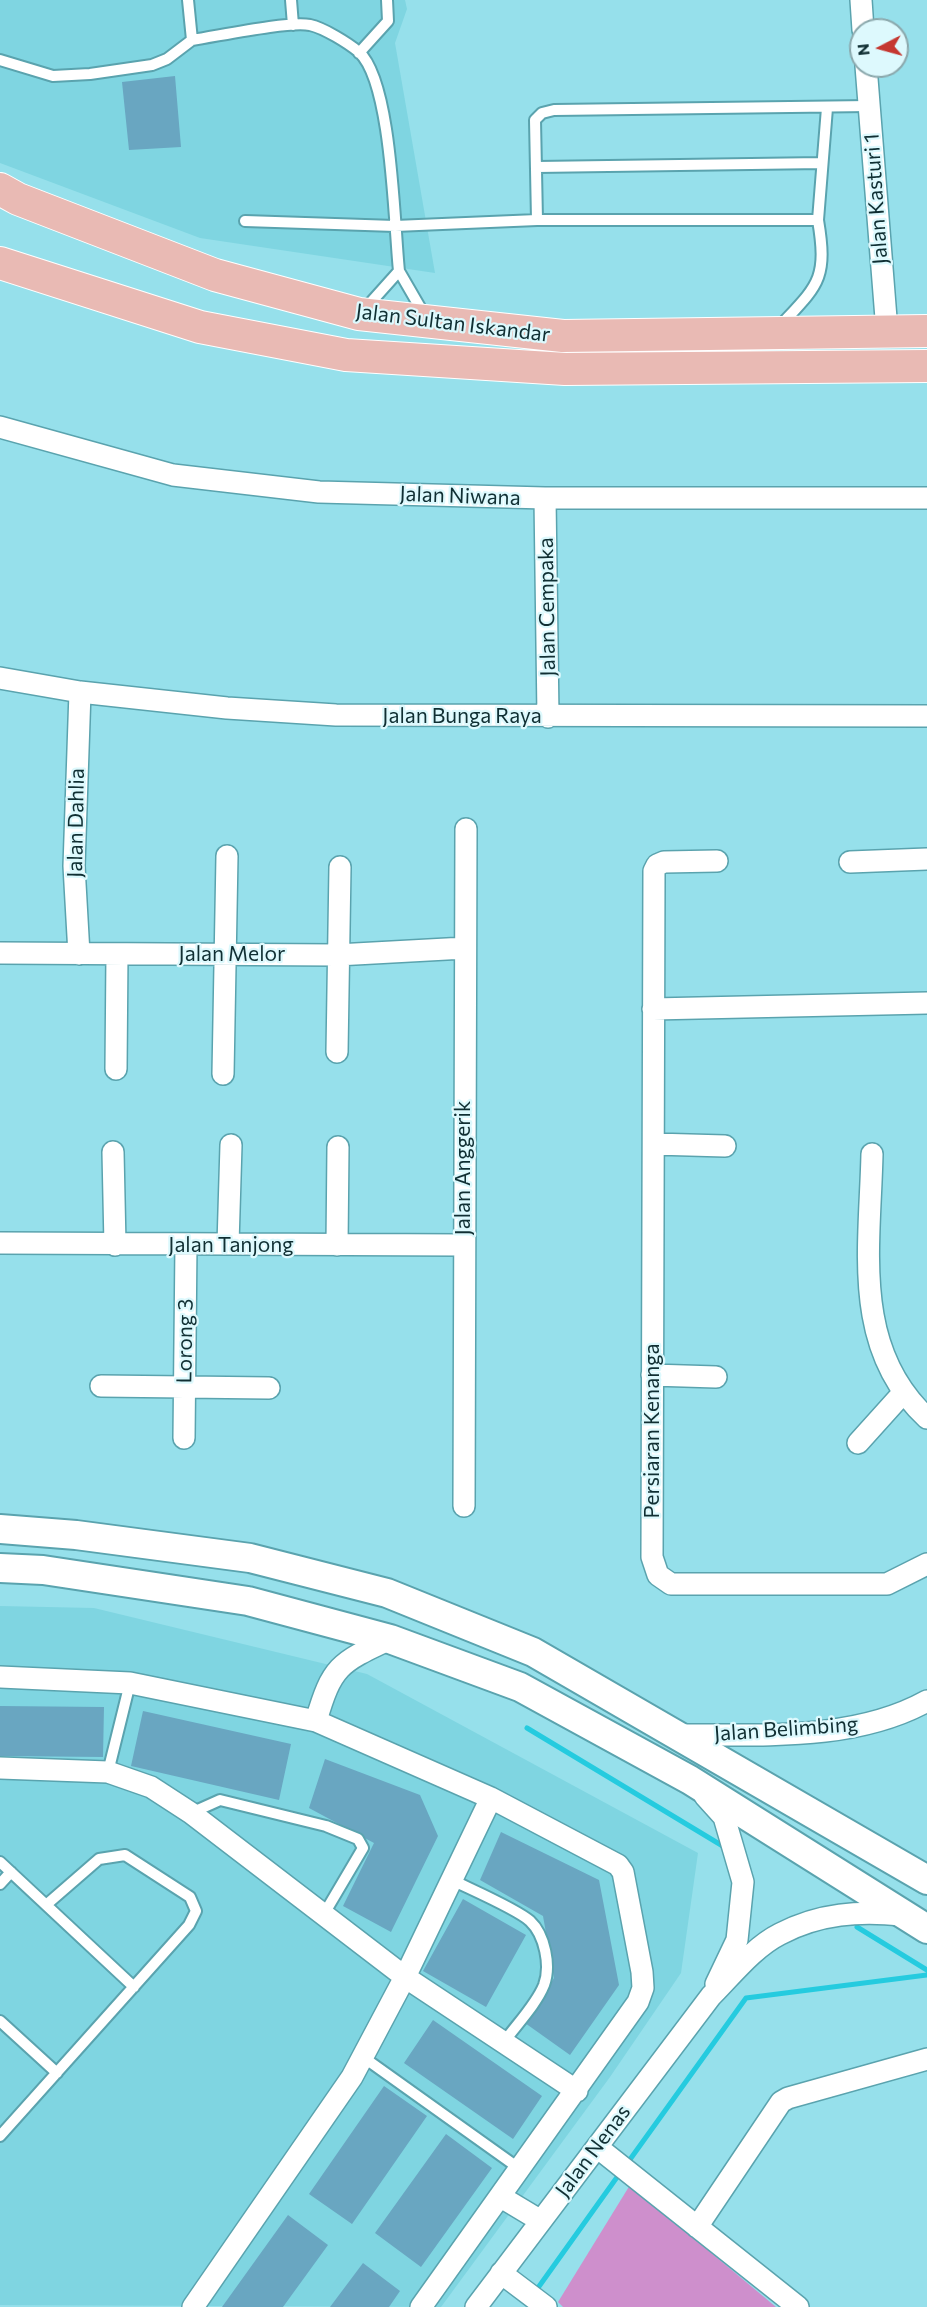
<!DOCTYPE html>
<html>
<head>
<meta charset="utf-8">
<style>
  body { margin:0 }
  #map { position:relative; width:927px; height:2307px; overflow:hidden; background:#96e0eb; font-family:Commissioner,sans-serif }
  canvas { display:block }
  .north { position:absolute; left:849px; top:18px; width:60px; height:60px; box-sizing:border-box; background:#ddf9fd; border:2px solid #8ba8ac; border-radius:50%; rotate:264deg; font-size:16px; font-weight:700; line-height:24px; text-align:center; color:#102f33 }
  .north::after { content:''; display:block; margin:auto; width:21px; height:27px; background:#c53730; clip-path:polygon(50% 0,100% 100%,50% 72%,0 100%) }
</style>
</head>
<body>
<div id="map">
<canvas width="927" height="2307"></canvas>
<div class="north">N</div>
</div>
<script>
const g = document.querySelector('canvas').getContext('2d');
g.lineJoin = 'round';
function fillPath(path, color) {
  g.fillStyle = color;
  g.fill(path, 'evenodd');
}
function trace(path, color, width, dash) {
  g.strokeStyle = color;
  g.lineWidth = width;
  g.lineCap = dash ? 'butt' : 'round';
  g.setLineDash(dash || []);
  g.stroke(path);
}
function write(font, color, halo, rows, align = 'center') {
  g.font = font + ' Commissioner,sans-serif';
  g.lineWidth = 4.5;
  g.setLineDash([]);
  g.textBaseline = 'middle';
  g.strokeStyle = halo;
  g.fillStyle = color;
  for (const [text, x, y, turn = 0] of rows) {
    g.save();
    g.translate(x, y);
    g.rotate((+turn || 0) * Math.PI / 180);
    g.textAlign = isNaN(turn) ? turn : align;
    if (halo) g.strokeText(text, 0, 0);
    g.fillText(text, 0, 0);
    g.restore();
  }
}
fillPath(new Path2D(`
  M0,0H405L407,9L395,43L435,273L200,238L0,163Z
  M0,1606L94,1608L367,1674L698,1853L681,1973L610,2077L441,2307L0,2305Z`), '#7fd5e1');
fillPath(new Path2D(`
  M630,2185L776,2307H563L558,2302Z`), '#ce8fcc');
trace(new Path2D(`
  M527,1728L726,1848
  M857,1927L927,1970
  M626,2165L746,1998L927,1975
  M535,2292L620,2173`), '#25cbdf', 5);
fillPath(new Path2D(`
  M175,76L181,147L129,150L122,82Z
  M0,1706L104,1707L103,1757L0,1756Z
  M143,1711L291,1744L279,1800L131,1766Z
  M325,1759L420,1795L438,1836L391,1932L343,1906L374,1843L309,1808Z
  M501,1832L599,1880L619,1985L570,2055L525,2023L554,1978L543,1916L480,1880Z
  M463,1899L526,1935L486,2007L423,1971Z
  M433,2020L542,2096L513,2139L404,2063Z
  M384,2086L427,2116L352,2224L309,2194Z
  M446,2134L492,2168L421,2267L375,2233Z
  M288,2215L328,2245L283,2307H222Z
  M363,2263L400,2291L389,2307H330Z`), '#69a6c1');
const lane = new Path2D(`
  M188,0L192,40C219,36 287,21 310,25C324,28 348,43 359,52C392,82 394,224 399,271
  M291,0L293,25
  M359,53L388,21L387,0
  M0,60L53,76L90,74L152,65L167,59L192,40
  M537,167L822,163
  M537,220L535,120L542,113L554,110L869,106
  M818,220L827,108
  M245,221L395,226L537,220H818C828,280 818,285 779,327
  M364,310L399,271L425,316
  M108,1772L130,1683
  M191,1813L220,1800L326,1826L358,1839L363,1848L324,1914
  M0,1862L134,1987
  M452,1880C470,1889 517,1909 530,1921C545,1935 551,1966 544,1985C536,2005 516,2025 504,2042
  M0,1884L11,1872
  M0,2021L57,2073
  M363,2057L520,2169
  M0,2136L189,1925L196,1911L190,1897L125,1855L99,1859L46,1905`);
const street = new Path2D(`
  M861,0L863,30
  M866,66L887,331
  M0,427L173,475L319,492L545,498H927
  M545,498L548,717
  M0,678L80,692L227,708L336,715L927,716
  M717,861L664,862L657,865L654,871L652,1557L658,1575L671,1584H887L927,1564
  M850,862L927,859
  M0,953L337,955L465,948
  M79,954L74,866L80,692
  M653,1009L927,1003
  M337,1052L340,867
  M116,1069L117,954
  M223,1074L227,856
  M654,1144L725,1146
  M113,1152L115,1245
  M872,1154C870,1247 851,1348 927,1418
  M0,1243L463,1245
  M228,1244L231,1145
  M337,1245L338,1147
  M652,1375L716,1377
  M101,1386L269,1388
  M184,1438L186,1244
  M858,1443L903,1393
  M464,1506L466,829
  M0,1677L130,1683L316,1721L491,1798L618,1865L623,1872L642,1972L643,1988L638,2002L421,2307
  M316,1721C332,1666 339,1663 390,1639
  M677,1735C759,1734 853,1742 927,1701
  M0,1768L108,1772L151,1787L191,1813L405,1977L577,2091
  M705,1796L724,1817L743,1882L737,1940L716,1984
  M597,2147L798,2307
  M501,2197L541,2221
  M697,2227L781,2102L788,2098L927,2059
  M501,2273L546,2307
  M193,2307L352,2077L405,1977L491,1798
  M476,2307L711,1996C732,1975 754,1947 780,1934C820,1913 859,1911 902,1915`);
const secondary = new Path2D(`
  M0,1529L76,1535L250,1558L387,1593L533,1652L927,1880
  M0,1568L43,1570L248,1601L390,1639L520,1687L690,1780L927,1929`);
const primary = new Path2D(`
  M0,189L18,199L215,275L359,314L563,336L927,331
  M0,263L200,327L346,355L565,369L927,366`);
trace(lane, '#5aa3ae', 14);
trace(street, '#5aa3ae', 24);
trace(secondary, '#5aa3ae', 32);
trace(primary, '#fff', 34);
trace(lane, '#fff', 10);
trace(street, '#fff', 21);
trace(secondary, '#fff', 28);
trace(primary, '#e9bab4', 32);
write('21px', '#102f33', '#ddf9fd', [
  ["Jalan Kasturi 1",876,199,-94],
  ["Jalan Sultan Iskandar",453,323,7],
  ["Jalan Niwana",460,496,2],
  ["Jalan Cempaka",547,607,-91],
  ["Jalan Bunga Raya",462,716],
  ["Jalan Dahlia",76,823,-89],
  ["Jalan Melor",232,954],
  ["Jalan Anggerik",463,1168,-90],
  ["Jalan Tanjong",231,1245],
  ["Lorong 3",185,1341,-89],
  ["Persiaran Kenanga",652,1431,-90],
  ["Jalan Belimbing",786,1729,-4],
  ["Jalan Nenas",593,2151,-53]
]);
</script>
</body>
</html>
